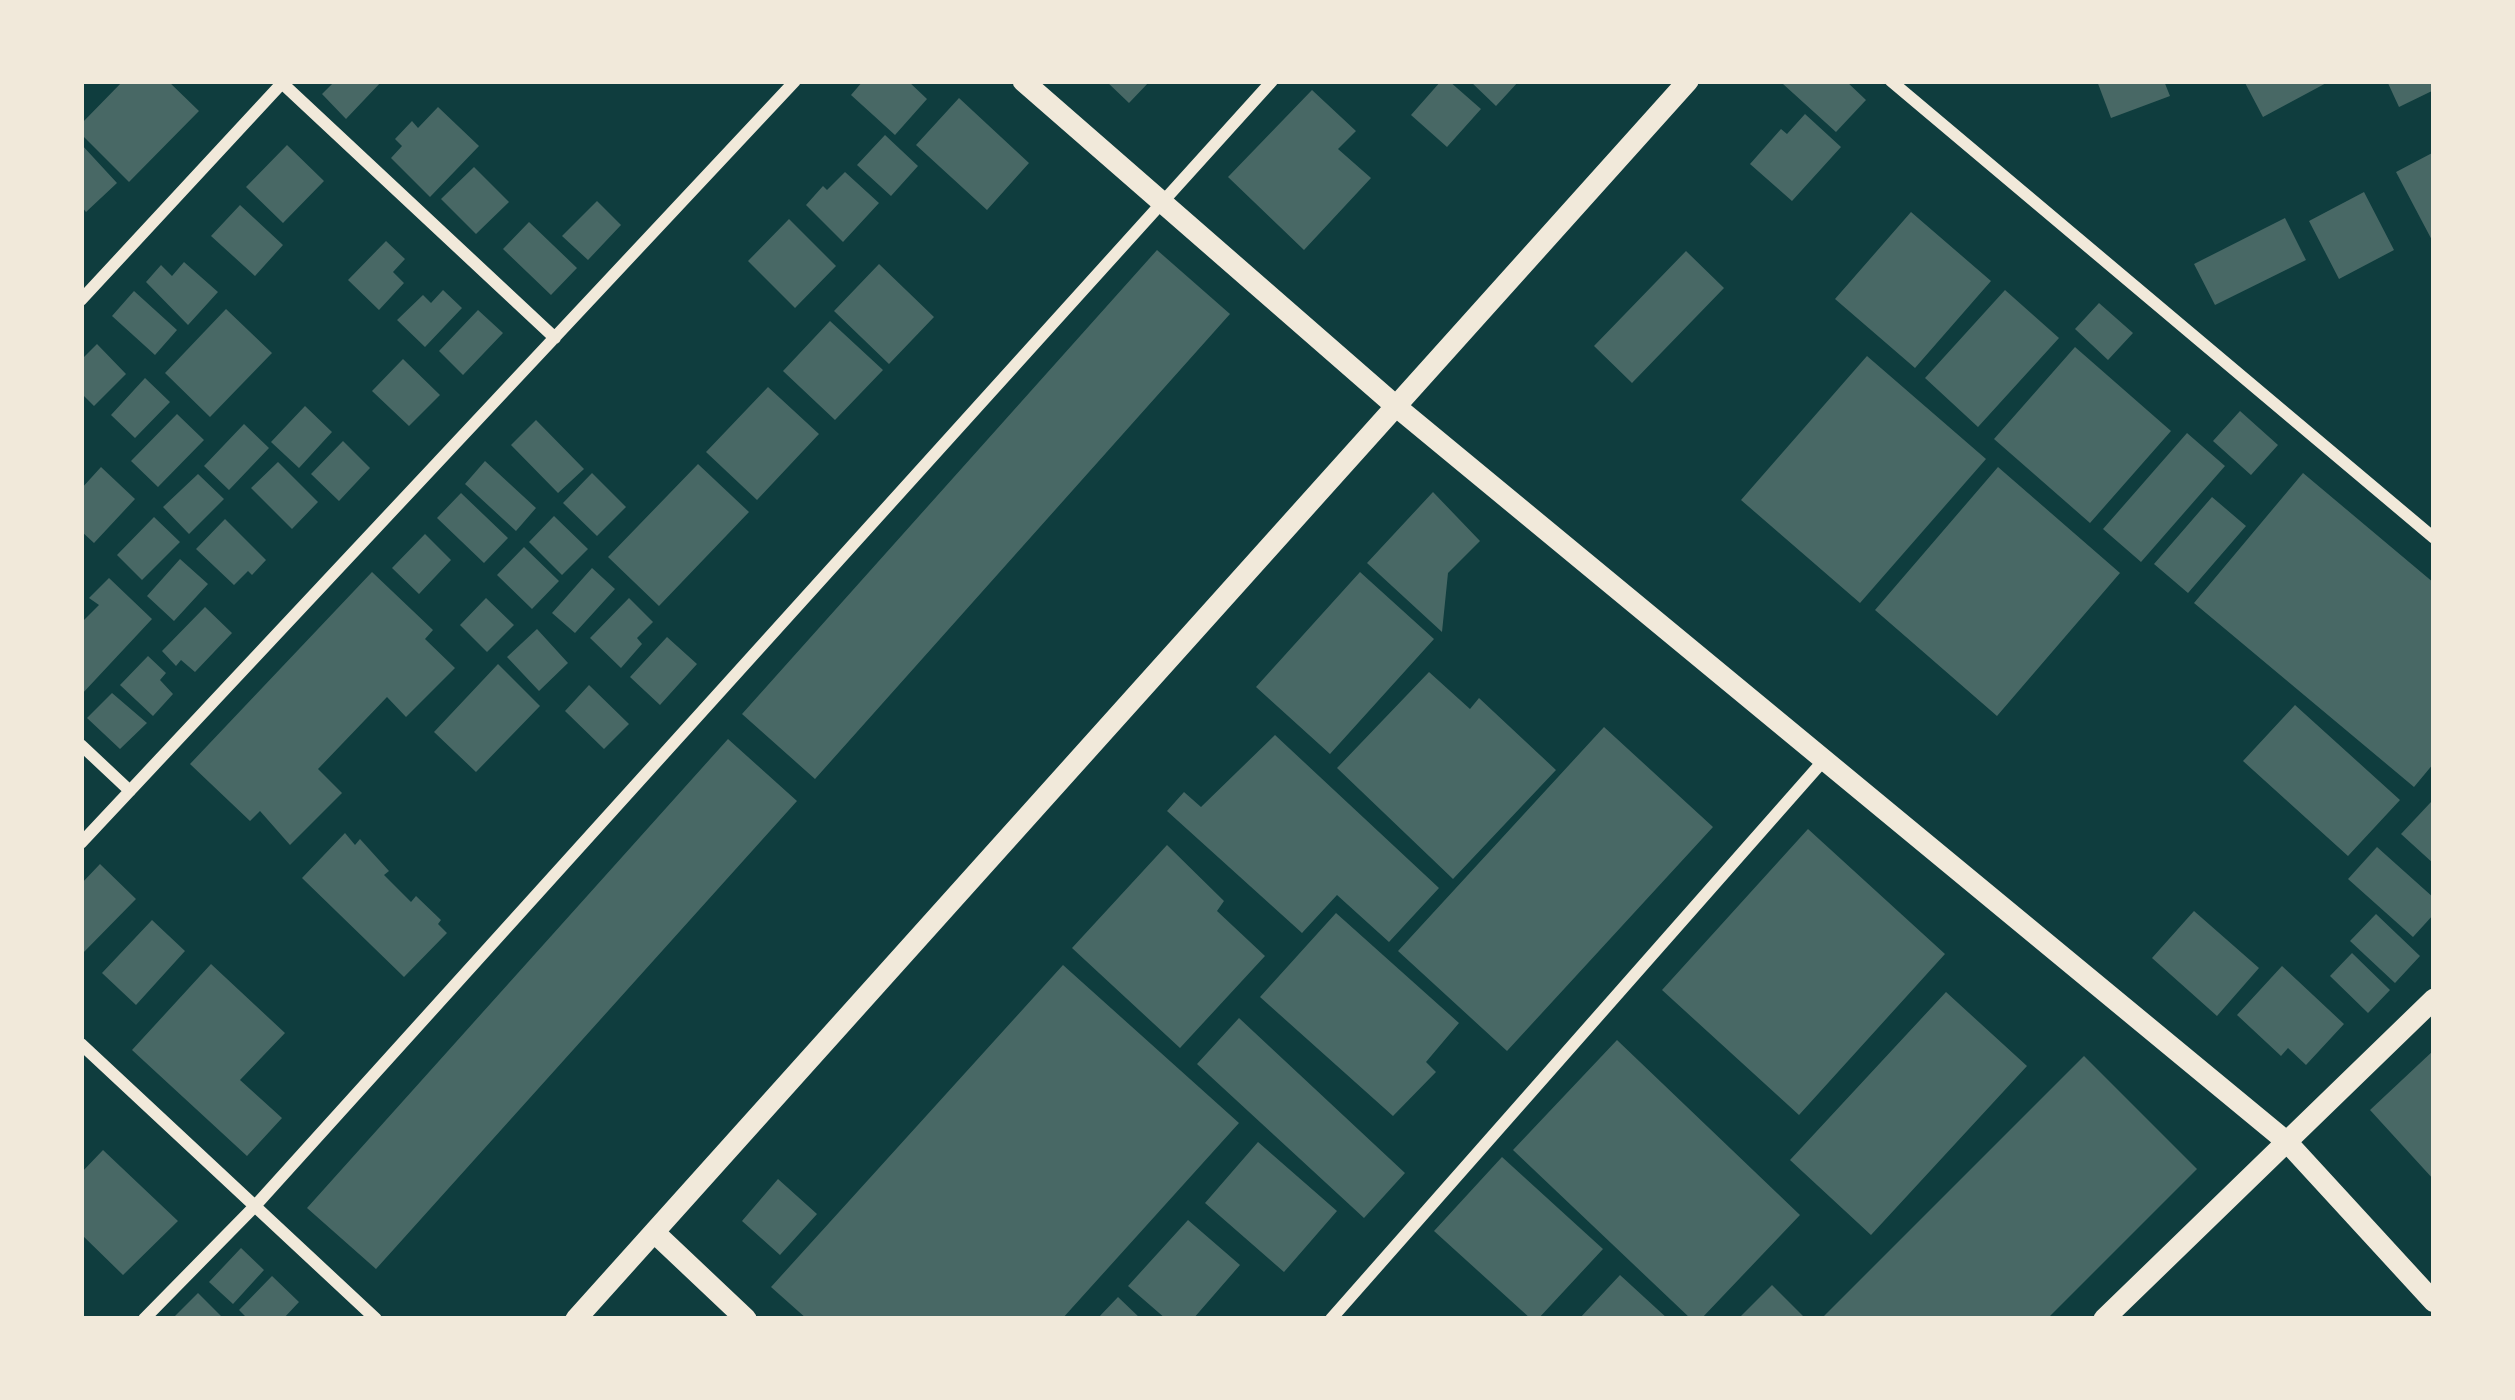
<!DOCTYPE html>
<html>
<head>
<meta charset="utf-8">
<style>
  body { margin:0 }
  #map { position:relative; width:2515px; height:1400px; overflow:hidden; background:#0f3d3e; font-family:Barlow,sans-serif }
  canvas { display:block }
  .frame { position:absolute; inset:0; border:84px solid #f1e9da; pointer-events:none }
</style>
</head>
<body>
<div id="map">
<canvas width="2515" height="1400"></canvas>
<div class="frame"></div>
</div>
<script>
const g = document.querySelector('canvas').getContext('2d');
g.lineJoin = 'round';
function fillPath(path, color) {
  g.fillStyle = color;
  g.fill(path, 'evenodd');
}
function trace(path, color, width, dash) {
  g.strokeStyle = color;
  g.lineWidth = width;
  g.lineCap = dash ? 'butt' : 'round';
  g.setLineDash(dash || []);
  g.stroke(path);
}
fillPath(new Path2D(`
  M123,81H168L199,111L129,182L81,134V124Z
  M335,81H382L346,119L322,94Z
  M863,81H908L927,99L895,135L851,95Z
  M1106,81H1150L1129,103Z
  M1441,81H1449L1481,109L1447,147L1411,115Z
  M1470,81H1519L1496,106Z
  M1786,81H1846L1866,100L1836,132L1783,84Z
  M2097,81H2164L2170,96L2111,118Z
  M2244,81H2330L2263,117Z
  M2387,81H2434V90L2399,107Z
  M1312,90L1356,131L1338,149L1371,178L1304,250L1228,177Z
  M959,98L1029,163L987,210L916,145Z
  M438,107L479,146L430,197L391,158L402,146L395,139L412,121L418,128Z
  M1805,114L1841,147L1792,201L1750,164L1781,129L1787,134Z
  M885,135L918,166L891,196L857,165Z
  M81,144L117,183L86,212L81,206Z
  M287,145L324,181L283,223L246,187Z
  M2434,152V244L2396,172Z
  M474,167L509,202L476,234L441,199Z
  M845,172L879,203L843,242L806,205L823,186L827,190Z
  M2364,192L2394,250L2339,279L2309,221Z
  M597,201L621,225L588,260L562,236Z
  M240,205L283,245L255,276L211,236Z
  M1911,212L1991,281L1915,368L1835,299Z
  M2285,218L2306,260L2215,305L2194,264Z
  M789,219L836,266L795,308L748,261Z
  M529,222L577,268L551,295L503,249Z
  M386,241L405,259L393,272L404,283L379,310L348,280Z
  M1157,250L1230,314L815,779L742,714Z
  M1686,251L1724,288L1632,383L1594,346Z
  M184,262L218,292L188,325L146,282L161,265L172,276Z
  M879,264L934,317L889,364L834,311Z
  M443,290L462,308L425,347L397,320L423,295L431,303Z
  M2005,290L2059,338L1978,427L1925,378Z
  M134,291L177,330L155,355L112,316Z
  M2099,303L2133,333L2108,360L2075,329Z
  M226,309L272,353L210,417L165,373Z
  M478,310L503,333L463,375L439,351Z
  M830,321L883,370L835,420L783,371Z
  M97,344L126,374L94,406L81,393V360Z
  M2075,347L2171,431L2090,523L1994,439Z
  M1867,356L1986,459L1860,603L1741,500Z
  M403,359L440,395L409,426L372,391Z
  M145,378L170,402L135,438L111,415Z
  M768,387L819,434L757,500L706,452Z
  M305,406L332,432L299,468L271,442Z
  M2240,411L2278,445L2251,475L2213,441Z
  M177,414L204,440L158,487L131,461Z
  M536,420L584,469L558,493L511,445Z
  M244,424L269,448L229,490L204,466Z
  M2187,433L2225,466L2141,562L2103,529Z
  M343,441L370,468L339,501L311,474Z
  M485,461L536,508L516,531L465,484Z
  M278,462L318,502L292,529L251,488Z
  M698,464L749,512L659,606L608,557Z
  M101,467L135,499L94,543L81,531V489Z
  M1998,467L2120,573L1997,716L1875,610Z
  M592,473L626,507L597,536L563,503Z
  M2303,473L2434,583V763L2414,787L2194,603Z
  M198,474L224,499L189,534L163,507Z
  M1433,492L1480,541L1448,573L1442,632L1367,563Z
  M461,493L508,538L484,563L437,518Z
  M2212,497L2246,526L2188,593L2154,564Z
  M554,516L588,549L562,575L529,542Z
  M154,517L180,542L142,580L117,555Z
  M225,519L266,560L252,575L248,571L234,585L196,549Z
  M425,534L451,560L419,594L392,568Z
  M524,547L559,581L532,609L497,575Z
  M180,559L208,584L174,621L147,596Z
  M592,568L615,589L575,633L552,613Z
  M372,572L433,630L425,639L455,668L406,717L387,697L318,769L342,793L290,845L260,811L250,821L190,764Z
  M1360,572L1434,639L1330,754L1256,687Z
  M109,578L152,619L81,695V623L99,605L89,598Z
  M486,598L514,625L487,652L460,625Z
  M629,598L653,622L637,638L642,644L621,668L590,638Z
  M205,607L232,633L195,672L181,660L176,666L162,651Z
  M537,629L568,663L539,691L507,657Z
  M667,637L697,664L660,705L630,677Z
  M148,656L166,673L160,680L173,694L153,716L120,685Z
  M498,664L540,706L476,772L434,732Z
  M1429,672L1470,709L1479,698L1556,770L1453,879L1337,768Z
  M589,685L629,724L604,749L565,711Z
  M112,693L147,723L120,749L87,718Z
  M2295,705L2400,800L2348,856L2243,761Z
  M1604,727L1713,827L1507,1051L1398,951Z
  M1275,735L1439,888L1389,942L1337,895L1302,933L1167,811L1184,792L1201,807Z
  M728,739L797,801L376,1269L307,1208Z
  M2431,802L2434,804V864L2401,834Z
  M1808,829L1945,954L1799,1115L1662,990Z
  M345,833L355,845L360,839L389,871L384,875L411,902L416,896L441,920L438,924L447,933L404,977L302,878Z
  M1167,845L1224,901L1217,911L1265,956L1180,1048L1072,948Z
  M2377,847L2434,898V914L2413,937L2348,879Z
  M100,864L136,899L81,955V884Z
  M2194,911L2259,968L2217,1016L2152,958Z
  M1336,913L1459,1023L1426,1062L1436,1072L1393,1116L1260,997Z
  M2376,914L2420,956L2395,983L2350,941Z
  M152,920L185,951L136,1005L102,973Z
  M2352,953L2390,990L2368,1013L2330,976Z
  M211,964L285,1033L240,1080L282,1118L247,1156L132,1050Z
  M1063,965L1239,1123L1062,1319H807L771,1287Z
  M2282,966L2344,1024L2306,1065L2288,1048L2281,1056L2237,1015Z
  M1946,992L2027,1066L1871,1235L1790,1160Z
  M1239,1018L1405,1173L1364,1218L1197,1064Z
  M1617,1040L1800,1215L1701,1319H1691L1513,1150Z
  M2434,1050V1180L2370,1110Z
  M2084,1056L2197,1169L2047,1319H1821Z
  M1258,1142L1337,1211L1284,1272L1205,1203Z
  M103,1150L178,1221L123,1275L81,1234V1173Z
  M1502,1157L1603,1249L1538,1319H1531L1434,1231Z
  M778,1179L817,1214L780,1255L742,1221Z
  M1188,1220L1240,1265L1193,1319H1166L1128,1286Z
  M241,1248L264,1270L233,1304L209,1282Z
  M1620,1275L1668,1319H1579Z
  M272,1276L299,1302L283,1319H248L239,1310Z
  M1772,1285L1806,1319H1738Z
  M198,1293L224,1319H172Z
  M1118,1297L1141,1319H1097Z`), '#486865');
trace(new Path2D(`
  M1891,81L2434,538
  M282,83L555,338
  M81,300L284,81
  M81,745L130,791
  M81,843L795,81
  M81,1044L376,1319
  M144,1319L255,1206L1272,81
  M1331,1319L1824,760`), '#f1e9da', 12);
trace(new Path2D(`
  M1023,81L1398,408L2287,1142L2434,1302
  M655,1233L746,1319
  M576,1319L1688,81
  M2104,1319L2434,999`), '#f1e9da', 21);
</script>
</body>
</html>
